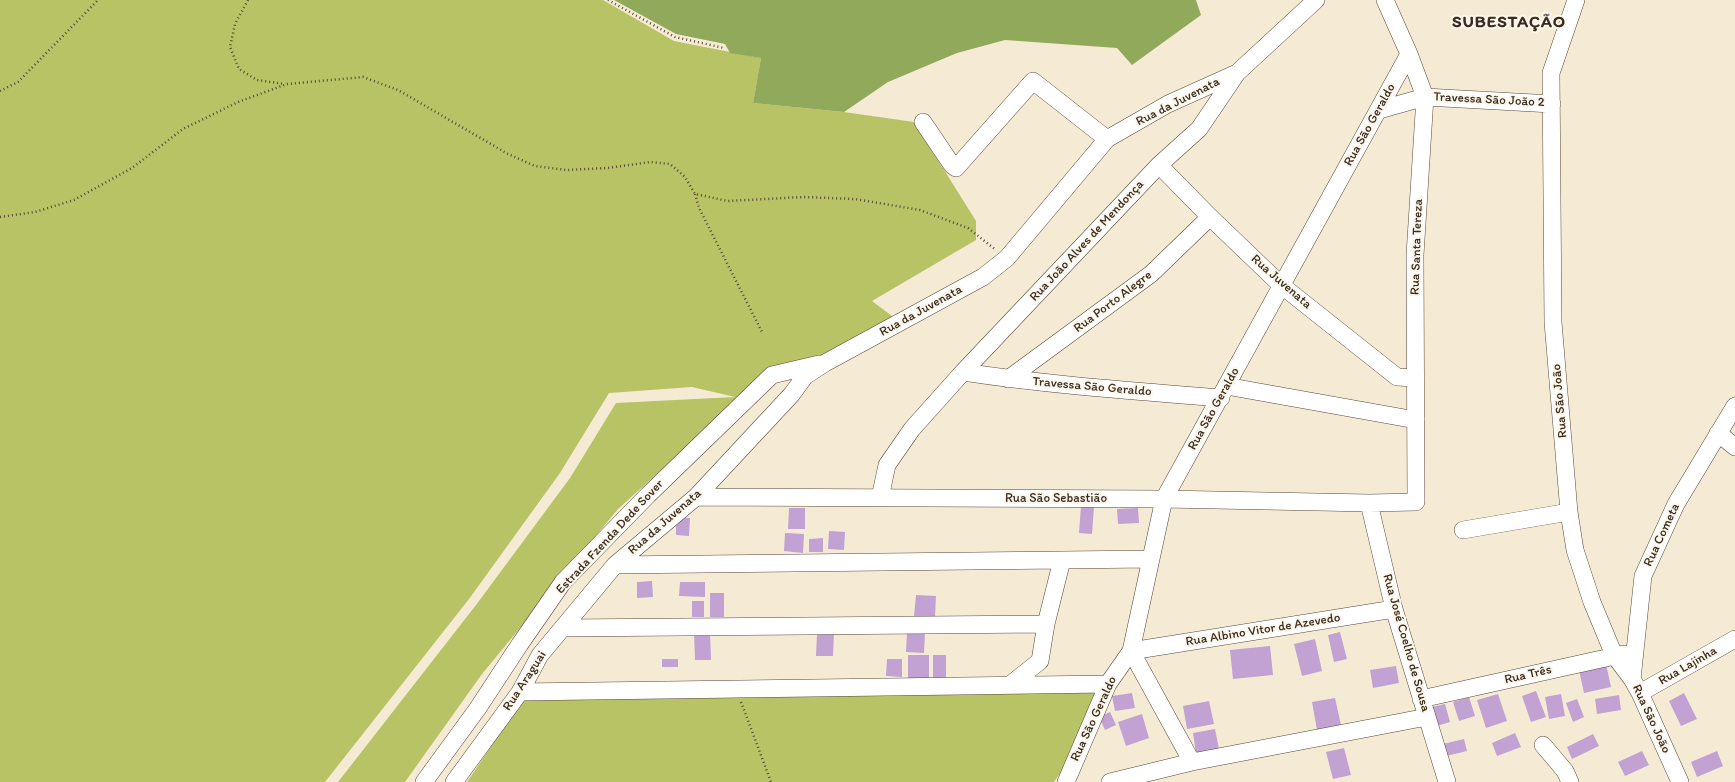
<!DOCTYPE html>
<html>
<head>
<meta charset="utf-8">
<style>
  body { margin:0 }
  canvas { display:block; background:#f5ebd5 }
</style>
</head>
<body>
<canvas width="1735" height="782"></canvas>
<script>
const g = document.querySelector('canvas').getContext('2d');
g.lineJoin = 'round';
function fillPath(path, color) {
  g.fillStyle = color;
  g.fill(path, 'evenodd');
}
function trace(path, color, width, dash) {
  g.strokeStyle = color;
  g.lineWidth = width;
  g.lineCap = dash ? 'butt' : 'round';
  g.setLineDash(dash || []);
  g.stroke(path);
}
function write(font, color, halo, rows, align = 'center') {
  g.font = font + ' Itim,sans-serif';
  g.lineWidth = 4;
  g.setLineDash([]);
  g.textBaseline = 'middle';
  g.strokeStyle = halo;
  g.fillStyle = color;
  for (const [text, x, y, turn = 0] of rows) {
    g.save();
    g.translate(x, y);
    g.rotate((+turn || 0) * Math.PI / 180);
    g.textAlign = isNaN(turn) ? turn : align;
    if (halo) g.strokeText(text, 0, 0);
    g.fillText(text, 0, 0);
    g.restore();
  }
}
fillPath(new Path2D(`
  M0,0H603L674,41L761,58L753,103L844,112L914,122L976,221V240L872,301L896,319L820,357L769,372L618,509L482,674L405,782H338L476,605L570,478L616,403L735,397L692,387L609,393L560,473L469,599L325,782H0Z
  M1101,692L1061,772L1054,782H467L524,698Z`), '#b7c365');
fillPath(new Path2D(`
  M614,0H1196L1201,15L1132,65L1117,48L1005,40L957,53L888,82L844,112L753,103L761,58L730,53L725,44L676,34Z`), '#91a95a');
fillPath(new Path2D(`
  M1081,506L1094,507L1092,534L1079,533Z
  M789,508H805V529H788Z
  M1138,508L1139,523L1118,524L1117,509Z
  M676,517L690,518L689,536L676,535Z
  M829,531L845,532L844,550L828,549Z
  M785,533L804,534L803,553L784,551Z
  M823,538V552H809V539Z
  M652,581L653,597L637,598V582Z
  M680,582H705V597L679,596Z
  M710,593H724V617H710Z
  M916,595L936,596L935,617L914,616Z
  M692,601H704V617H692Z
  M710,632L711,660H695L694,633Z
  M907,632L925,633L924,653L906,652Z
  M1340,632L1347,659L1334,662L1328,635Z
  M817,633H834L833,656H816Z
  M1315,639L1322,671L1302,676L1294,644Z
  M1270,646L1273,675L1233,679L1230,650Z
  M908,655H929V678H908Z
  M933,655H946V678H933Z
  M662,659H678V667H662Z
  M887,659H902V677L886,676Z
  M1606,664L1611,687L1584,693L1579,670Z
  M1396,666L1399,683L1373,688L1370,670Z
  M1536,691L1546,717L1531,722L1522,696Z
  M1132,693L1135,708L1115,711L1112,696Z
  M1684,693L1697,719L1681,726L1669,701Z
  M1498,694L1507,721L1486,728L1477,700Z
  M1561,694L1565,716L1549,719L1545,697Z
  M1619,695L1621,710L1597,714L1595,699Z
  M1469,697L1475,716L1459,721L1453,702Z
  M1335,698L1341,725L1317,730L1312,702Z
  M1577,699L1584,717L1573,722L1566,703Z
  M1209,701L1214,724L1187,729L1183,706Z
  M1445,704L1450,722L1437,726L1432,707Z
  M1110,712L1116,725L1105,730L1099,717Z
  M1142,714L1149,738L1126,746L1118,722Z
  M1215,729L1219,749L1196,753L1193,733Z
  M1515,733L1521,747L1497,756L1492,743Z
  M1593,734L1599,746L1572,759L1567,747Z
  M1464,739L1467,751L1446,756L1443,744Z
  M1344,748L1351,775L1333,779L1326,752Z
  M1642,751L1649,765L1625,776L1618,762Z
  M1717,751L1723,766L1697,777L1691,762Z`), '#c1a2d3');
const minor = new Path2D(`
  M1576,0L1551,73L1553,322L1569,512L1575,550L1592,602L1614,655L1632,679L1640,693L1680,782
  M1379,110L1425,97L1552,104
  M923,122L952,165L956,168L1033,81L1107,139
  M1159,165L1210,217L1281,285L1397,377L1415,378
  M963,372C1049,385 1135,391 1221,398
  M1008,379L1151,274L1210,217
  M1226,386L1416,420
  M1718,433L1735,447
  M696,497L1164,499L1369,503L1416,502L1415,255L1425,97L1409,54L1385,0
  M880,498L887,465L912,429L963,372L1159,165L1199,129L1237,73L1316,0
  M1369,503L1394,609L1447,782
  M1463,530L1569,512
  M615,565L1151,559
  M564,628L1046,624
  M1632,679L1643,576L1676,504L1735,406
  M1011,684L1040,661L1046,624L1062,560
  M520,692L1108,684
  M1640,693L1735,639
  M1421,699L1624,654
  M1543,745L1565,771L1570,782
  M1192,762L1131,651L1394,609
  M424,782L478,708L520,644L563,582L648,495L772,375L819,364
  M454,782L520,692L540,655L615,565L696,497L792,394L805,376L825,363L983,277L1007,258L1107,139L1168,104L1237,73
  M1066,782L1108,684L1131,651L1164,499L1409,54
  M1110,782L1192,762L1427,717`);
trace(minor, '#574739', 18);
trace(new Path2D(`
  M248,0L235,24L230,47L239,69L257,80L285,84
  M608,0L675,37L724,48
  M0,91L18,82L98,0
  M695,194L699,208L762,332
  M0,217L35,212L74,200L132,168L183,129L238,102L287,84L363,77L398,90L508,154L535,166L567,170L608,168L650,162L670,164L685,177L695,194L728,201L804,197L855,199L920,210L968,228L996,250
  M741,702L771,782`), '#574739', 2.5, [1, 3]);
trace(minor, '#fff', 17);
write('13px', '#3b2a1e', '#fbf7ec', [
  ["Travessa São João 2",1489,100,3],
  ["Rua da Juvenata",1178,102,-27],
  ["Rua São Geraldo",1370,125,-61],
  ["Rua João Alves de Mendonça",1087,241,-47],
  ["Rua Santa Tereza",1417,247,-88],
  ["Rua Juvenata",1281,282,41],
  ["Rua Porto Alegre",1113,302,-37],
  ["Rua da Juvenata",921,311,-29],
  ["Travessa São Geraldo",1092,387,5],
  ["Rua São João",1560,401,-95],
  ["Rua São Geraldo",1214,409,-61],
  ["Rua São Sebastião",1056,499],
  ["Rua da Juvenata",665,522,-41],
  ["Rua Cometa",1662,535,-65],
  ["Estrada Fzenda Dede Sover",610,537,-47],
  ["Rua Albino Vitor de Azevedo",1263,630,-9],
  ["Rua José Coelho de Sousa",1406,643,74],
  ["Rua Lajinha",1688,666,-30],
  ["Rua Três",1528,675,-13],
  ["Rua Araguai",525,681,-57],
  ["Rua São Geraldo",1094,719,-65],
  ["Rua São João",1651,719,65]
]);
g.letterSpacing = '1px';
write('bold 17px', '#3b2a1e', '#fbf7ec', [
  ["SUBESTAÇÃO",1509,23]
]);
g.letterSpacing = '0px';
</script>
</body>
</html>
